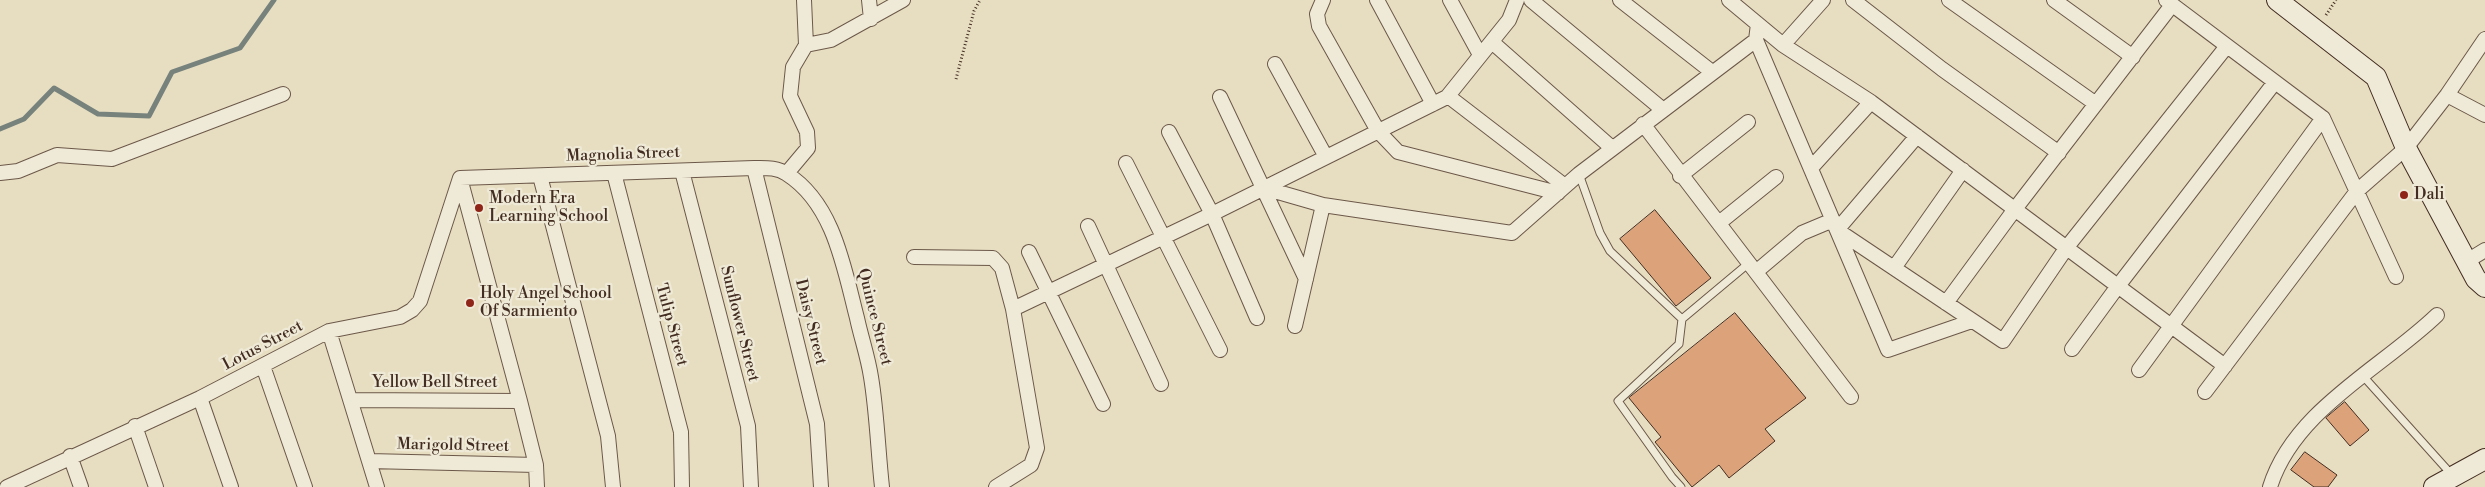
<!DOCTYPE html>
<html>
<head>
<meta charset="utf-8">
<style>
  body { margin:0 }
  canvas { display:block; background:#e7dec1 }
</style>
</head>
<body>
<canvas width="2485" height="487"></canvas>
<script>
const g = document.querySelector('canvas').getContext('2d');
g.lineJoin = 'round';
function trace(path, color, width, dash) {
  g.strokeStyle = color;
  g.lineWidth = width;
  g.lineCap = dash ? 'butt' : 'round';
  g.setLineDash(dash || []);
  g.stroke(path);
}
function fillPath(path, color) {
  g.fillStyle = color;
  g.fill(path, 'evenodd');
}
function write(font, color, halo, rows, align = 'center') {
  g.font = font + ' "Libre Bodoni",serif';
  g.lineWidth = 4.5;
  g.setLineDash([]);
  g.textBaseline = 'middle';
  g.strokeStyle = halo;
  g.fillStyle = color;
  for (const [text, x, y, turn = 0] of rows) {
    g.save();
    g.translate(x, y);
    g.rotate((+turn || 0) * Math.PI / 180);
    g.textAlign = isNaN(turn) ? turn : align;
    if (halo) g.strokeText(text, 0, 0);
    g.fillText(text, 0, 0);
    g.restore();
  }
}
trace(new Path2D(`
  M0,129L24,119L54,88L98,114L149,116L172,72L240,48L274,0`), '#77827d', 5);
const building = new Path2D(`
  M1655,210L1711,278L1676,306L1620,239Z
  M1735,313L1806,398L1765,429L1775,441L1729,478L1719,465L1692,487L1655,442L1661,437L1629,398Z
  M2345,402L2369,430L2350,446L2326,418Z
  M2305,452L2337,475L2328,487H2314L2291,470Z`);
fillPath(building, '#dca37b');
trace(building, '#432c21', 1);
const lane = new Path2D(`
  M1579,174L1600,233L1610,251L1682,319L1749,263
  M2363,376L2452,475
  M1681,487L1672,477L1618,401L1679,344L1682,319`);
const street = new Path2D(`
  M869,0L871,19
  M1323,0L1317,14L1319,26L1378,131L1398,152L1558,193
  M1377,0L1433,104
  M1450,0L1480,55
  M1531,0L1662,109
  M1620,0L1712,72
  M1729,0L1783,45L1871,102L2225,366
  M1853,0L1942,69L2059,153
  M1949,0L2096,104
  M2054,0L2133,57
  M2166,0L2323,118L2396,277
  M1756,40L1888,350L1972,321
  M1492,42L1612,148
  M806,45L831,40L903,0
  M1783,45L1823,0
  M1275,64L1326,157
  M2447,95L2485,115
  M1448,96L1565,186
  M1220,97L1306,279
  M1643,124L1851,397
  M1169,132L1212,214L1257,318
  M1917,136L1837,230L2003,341L2067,247L2227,46
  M1126,163L1220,350
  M754,168L817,424L821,487
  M1811,168L1871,102
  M682,171L748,426L751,487
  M0,173L18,171L57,155L112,159L283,94
  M614,173L681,432L682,487
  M787,173L808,148L807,132L790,96L793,67L806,45L804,0
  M540,176L608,436L613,487
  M1680,176L1748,122
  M460,178L754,168C765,168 777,167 787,174C834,204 844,268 857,318C861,337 868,357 871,377C877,413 878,451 882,487
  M460,178L520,401L536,465L537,487
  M1264,188L1323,205L1512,233L1579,174L1756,40L1758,24
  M1719,223L1776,177
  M1088,226L1161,384
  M1029,252L1103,404
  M914,257L993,258L1002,268L1013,309L1037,448L1031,465L996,487
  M2467,261L2485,250
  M1894,268L1963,170
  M1757,271L1802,233L1833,220
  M1946,303L2015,209L2172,5
  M1013,309L1212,214L1447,97L1509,20L1517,0
  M1295,326L1323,205
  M329,331L377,487
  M2072,349L2118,286L2275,82
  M263,366L305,487
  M2139,370L2323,118
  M2205,392L2357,191L2406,148L2447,95L2485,39
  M200,398L231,487
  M351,400L520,401
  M135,426L156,487
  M70,456L81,487
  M369,461L536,465
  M7,487L200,398L329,331L400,317L412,310L420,301L460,178
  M2270,487C2294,410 2382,368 2437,315`);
const secondary = new Path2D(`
  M2277,0L2376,77L2406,148L2476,279L2485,287
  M2434,487L2485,459`);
trace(lane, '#6c5849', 9);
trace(street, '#6c5849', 16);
trace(secondary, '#432c21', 22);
trace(new Path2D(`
  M2326,15L2336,0
  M956,79L974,11L980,0`), '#432c21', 3, [1, 2.5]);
trace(lane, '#efead7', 7);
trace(street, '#efead7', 14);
trace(secondary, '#efead7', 20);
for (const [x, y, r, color] of [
  [2404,195,5,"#8f2418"],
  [479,208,5,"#8f2418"],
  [470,303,5,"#8f2418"]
]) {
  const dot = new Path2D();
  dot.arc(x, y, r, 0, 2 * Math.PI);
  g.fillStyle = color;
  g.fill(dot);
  trace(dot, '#efead7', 2);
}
write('16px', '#432c21', '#efead7', [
  ["Magnolia Street",623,155,-2],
  ["Quince Street",874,317,76],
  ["Daisy Street",810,322,76],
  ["Sunflower Street",739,324,76],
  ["Tulip Street",671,325,75],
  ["Lotus Street",263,346,-28],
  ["Yellow Bell Street",435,383],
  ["Marigold Street",453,446,1]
]);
write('16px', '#432c21', '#efead7', [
  ["Dali",2414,195],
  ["Modern Era",489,199],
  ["Learning School",489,217],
  ["Holy Angel School",480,294],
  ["Of Sarmiento",480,312]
], 'left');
</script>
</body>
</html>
